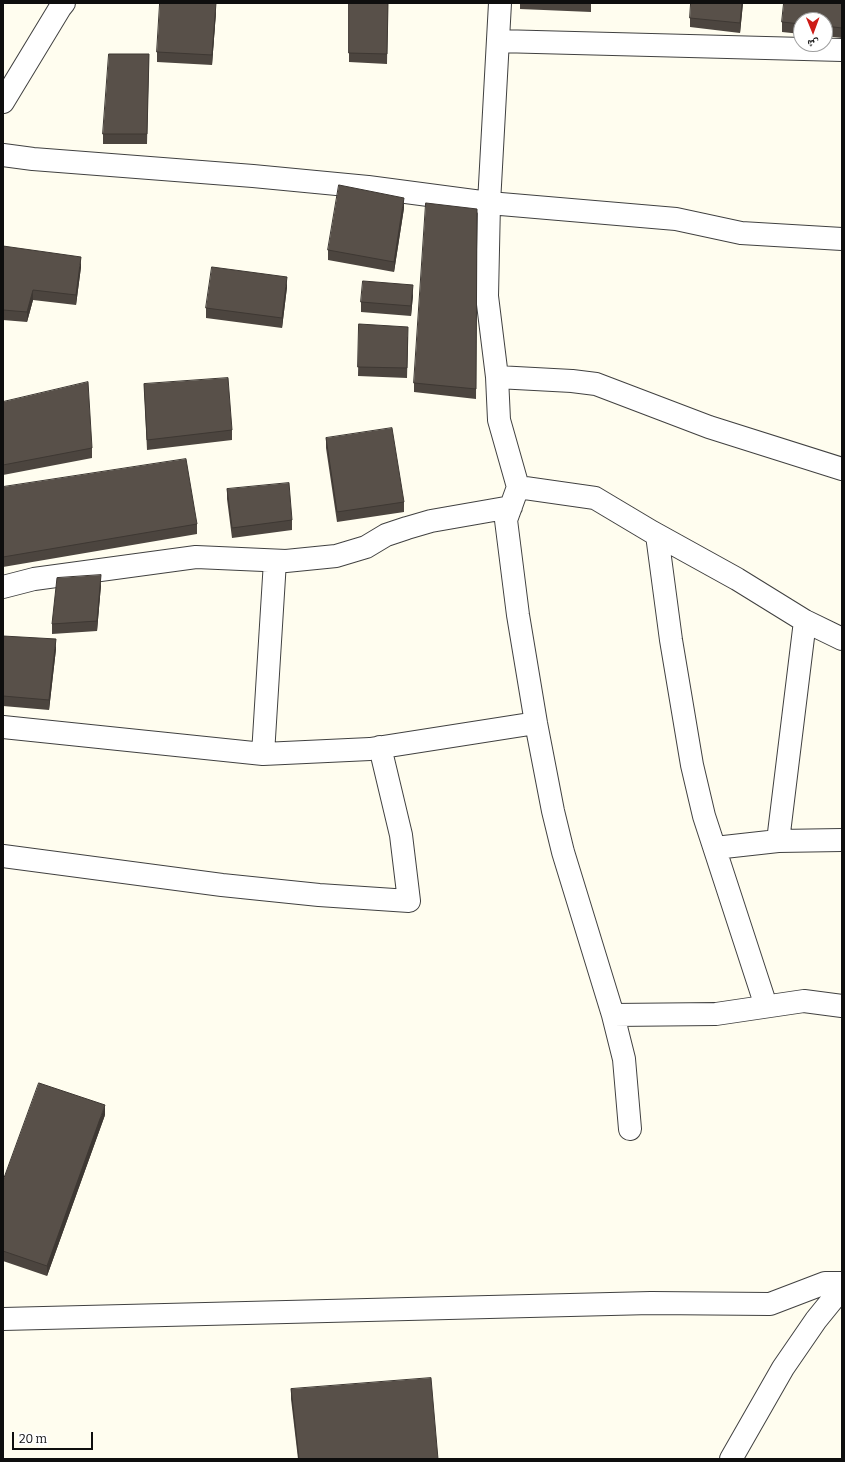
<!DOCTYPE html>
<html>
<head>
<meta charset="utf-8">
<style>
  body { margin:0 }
  #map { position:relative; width:845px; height:1462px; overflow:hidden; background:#fffdef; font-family:Bitter,"Noto Naskh Arabic",serif }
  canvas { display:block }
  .frame { position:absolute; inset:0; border:4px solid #0e0e0e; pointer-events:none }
  .north { position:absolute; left:793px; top:12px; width:40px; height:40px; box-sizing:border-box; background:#fff; border:1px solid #9f9f9f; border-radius:50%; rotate:179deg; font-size:11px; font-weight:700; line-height:16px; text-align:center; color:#0e0e0e }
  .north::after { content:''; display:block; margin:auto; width:14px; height:18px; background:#cd1c17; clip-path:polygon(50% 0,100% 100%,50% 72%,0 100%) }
  .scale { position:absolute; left:12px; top:1432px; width:81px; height:18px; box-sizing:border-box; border:2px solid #0e0e0e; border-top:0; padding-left:5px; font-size:12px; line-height:14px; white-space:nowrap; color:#0e0e0e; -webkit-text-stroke:3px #fff; paint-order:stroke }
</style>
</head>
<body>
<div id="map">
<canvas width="845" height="1462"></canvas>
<div class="frame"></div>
<div class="north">ش</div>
<div class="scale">20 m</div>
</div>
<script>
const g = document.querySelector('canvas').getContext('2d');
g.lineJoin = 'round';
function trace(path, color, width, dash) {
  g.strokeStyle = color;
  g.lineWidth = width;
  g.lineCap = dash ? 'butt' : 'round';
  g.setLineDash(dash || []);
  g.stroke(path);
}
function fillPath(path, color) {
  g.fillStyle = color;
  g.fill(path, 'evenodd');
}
const minor = new Path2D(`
  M500,3L489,203L487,296L497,377L499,420L518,487L506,520L518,615L536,723L553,811L563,852L613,1015L624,1059L630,1129
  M498,41L842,50
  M3,102L60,8L64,3
  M3,155L33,159L253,176L368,187L489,203L676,219L741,233L842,239
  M497,377L572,381L596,384L709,427L842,469
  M518,487L595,498L652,532L737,579L805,621L842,639
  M657,535L671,640L692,765L704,816L766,1006
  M3,587L34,579L196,557L286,561L336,556L366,547L386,535L407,528L431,521L511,507
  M3,727L263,754L370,749L536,723
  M263,754L275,561
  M778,841L805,621
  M715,848L778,841L842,840
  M3,856L222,885L319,895L409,901L401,835L380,747
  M613,1015L716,1014L804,1001L842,1006
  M3,1319L651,1303L770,1304L825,1283H842
  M731,1459L783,1368L816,1320L842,1288`);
trace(minor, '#414141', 24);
trace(minor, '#fff', 22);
fillPath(new Path2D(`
  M349,3H388L387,64L349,62Z
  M520,3H591V12L520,9Z
  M743,3L740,33L690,27V18Z
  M842,3V38L825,36V20H801V34L782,32V22Z
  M216,12L212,65L157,62V52Z
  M149,54L147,144H103V134Z
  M404,208L394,272L328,260V250Z
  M477,209L476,399L414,392V383Z
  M3,246L81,267L76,305L33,300L27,322L3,320Z
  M287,287L282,328L206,318V308Z
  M413,295L411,316L361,312V302Z
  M359,324L408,337L407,378L358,376Z
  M144,384L232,430V440L147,450Z
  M3,402L92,448V458L3,475Z
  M326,438L404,502V512L337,522L326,448Z
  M3,487L197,524V534L3,567Z
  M227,489L292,520V530L232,538L227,499Z
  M101,585L97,631L52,634V624Z
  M3,636L56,649L49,710L3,706Z
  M105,1115L47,1276L3,1261V1181Z
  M291,1389L438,1459H298L291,1399Z`), '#4c453f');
fillPath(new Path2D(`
  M216,3V12L212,65V55Z
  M742,3H743L740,33V23Z
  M404,198V208L394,272V262Z
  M81,257V267L76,305V295Z
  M287,277V287L282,328V318Z
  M413,285V295L411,316V306Z
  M33,290V300L27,322V312Z
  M101,575V585L97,631V621Z
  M56,639V649L49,710V700Z
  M105,1105V1115L47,1276V1266Z`), '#3e3833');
const building = new Path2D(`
  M160,3H216L212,55L157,52Z
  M349,3H388L387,54L349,53Z
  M691,3H742L740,23L690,18Z
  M784,3H842V28L825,26V20H801V24L782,22Z
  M109,54H149L147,134H103Z
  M339,185L404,198L394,262L328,250Z
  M426,203L477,209L476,389L414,383Z
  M3,246L81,257L76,295L33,290L27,312L3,310Z
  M212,267L287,277L282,318L206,308Z
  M363,281L413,285L411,306L361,302Z
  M359,324L408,327L407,368L358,367Z
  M228,378L232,430L147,440L144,384Z
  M88,382L92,448L3,465V402Z
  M392,428L404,502L337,512L326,438Z
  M186,459L197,524L3,557V487Z
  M289,483L292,520L232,528L227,489Z
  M101,575L97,621L52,624L57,578Z
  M3,636L56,639L49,700L3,696Z
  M39,1083L105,1105L47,1266L3,1251V1181Z
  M431,1378L438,1459H299L291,1389Z`);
fillPath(building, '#585049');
trace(building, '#3e3833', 1);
</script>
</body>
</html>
